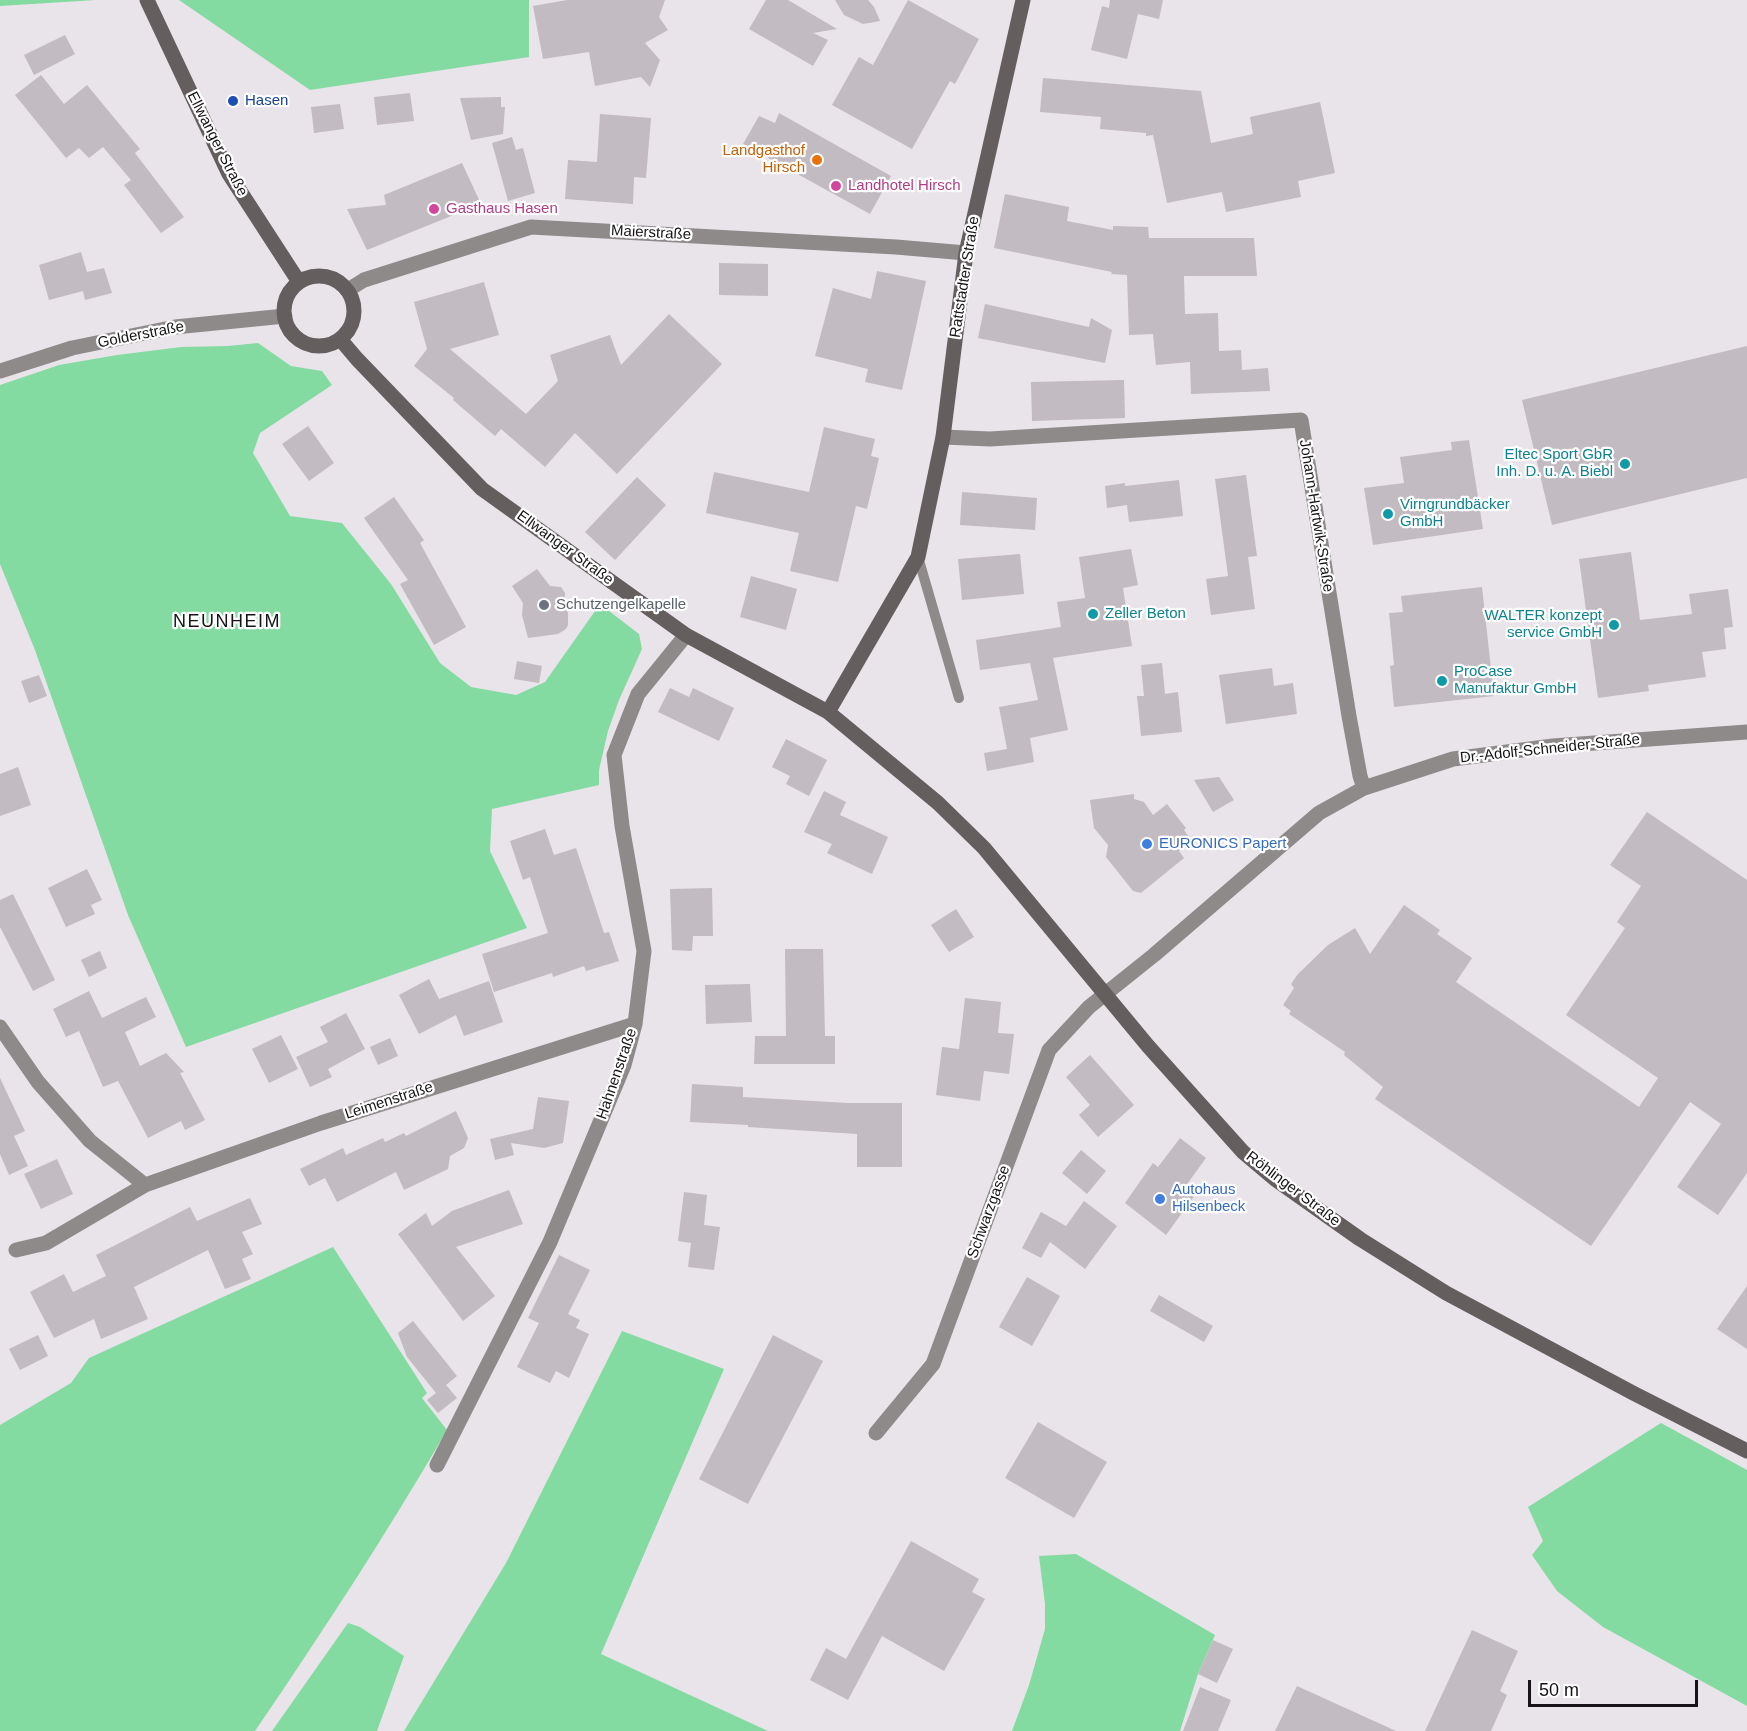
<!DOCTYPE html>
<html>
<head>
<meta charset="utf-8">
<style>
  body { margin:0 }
  #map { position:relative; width:1747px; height:1731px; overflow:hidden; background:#e9e3ea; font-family:Helvetica,sans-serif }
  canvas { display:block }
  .scale { position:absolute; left:1528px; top:1680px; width:170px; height:27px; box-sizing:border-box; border:3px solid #161416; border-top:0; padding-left:8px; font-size:18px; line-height:21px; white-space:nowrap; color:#161416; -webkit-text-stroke:4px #fff; paint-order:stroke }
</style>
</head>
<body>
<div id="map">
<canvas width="1747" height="1731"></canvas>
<div class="scale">50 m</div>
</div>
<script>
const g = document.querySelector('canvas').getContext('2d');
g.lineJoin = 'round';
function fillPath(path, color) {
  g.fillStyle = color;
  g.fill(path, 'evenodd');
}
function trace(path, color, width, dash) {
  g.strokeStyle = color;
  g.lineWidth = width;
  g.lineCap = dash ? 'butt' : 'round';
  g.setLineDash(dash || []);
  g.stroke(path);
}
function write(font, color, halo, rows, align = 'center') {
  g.font = font + ' Helvetica,sans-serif';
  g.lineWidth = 4.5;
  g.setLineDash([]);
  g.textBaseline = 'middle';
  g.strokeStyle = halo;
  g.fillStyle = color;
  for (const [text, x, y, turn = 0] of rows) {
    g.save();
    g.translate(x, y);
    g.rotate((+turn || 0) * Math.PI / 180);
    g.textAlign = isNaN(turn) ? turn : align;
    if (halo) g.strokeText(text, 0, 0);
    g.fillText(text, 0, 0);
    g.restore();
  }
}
fillPath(new Path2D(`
  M0,0H96L0,6Z
  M179,0H529V57L310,90Z
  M258,343L291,366L322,371L332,385L260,433L253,453L290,516L342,523L391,584L440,663L471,687L516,695L545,682L600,604L639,634L642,649L619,700L608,731L599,770V785L492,809L490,851L527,928L186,1047L128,915L35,650L0,564V385L59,365L117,355L181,347L228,346Z
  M333,1247L427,1393L422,1398L447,1430C387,1533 322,1633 255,1731H0V1425L71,1383L89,1358Z
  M622,1331L724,1369L601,1654L768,1731H404L506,1563Z
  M1661,1423L1747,1470V1706L1603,1627L1557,1591L1532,1555L1543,1541L1528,1507Z
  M1076,1554L1215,1635L1198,1674L1180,1731H1012L1029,1685L1045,1629V1604L1039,1556Z
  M348,1623L360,1627L404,1656L377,1731H272Z`), '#84dba2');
fillPath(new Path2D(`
  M567,0H665L659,17L668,30L645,43L660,60L650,87L641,77L595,86L589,52L543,59L533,6Z
  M766,0H788L837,29L813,33L828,40L813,66L749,29Z
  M835,0H868L874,7L880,21L863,24L844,15Z
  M908,0L979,39L955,84L950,81L912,149L832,105L859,57L873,65Z
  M1110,0H1163L1159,19L1138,14L1127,59L1091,50L1102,6L1109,8Z
  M65,35L75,54L34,75L24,55Z
  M41,75L64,104L87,85L140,149L135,153L184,217L161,233L124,185L131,180L103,147L89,158L79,148L66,158L15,95Z
  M1043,78L1201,91L1211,143L1253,134L1250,117L1320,102L1335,173L1298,181L1301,197L1226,212L1222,192L1167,203L1153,135L1146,136V133L1100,129L1101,117L1040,112Z
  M410,93L414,121L377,125L374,97Z
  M501,97V107H505L503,134L471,140L460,98Z
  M340,104L344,129L314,133L311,107Z
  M779,113L891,176L870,214L743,144L759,116L775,123Z
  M600,114L651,118L646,178L634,177L633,204L565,199L568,160L597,162Z
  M512,137L516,150L523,148L535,193L508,201L492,143Z
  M462,163L481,204L367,250L347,209L386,205L384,195Z
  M1005,194L1069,207L1067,221L1113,230V226L1148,227L1149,238H1254L1257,276H1184L1185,314L1218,313L1219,351L1241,350L1242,370L1268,368L1270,391L1191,394L1190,362L1156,365L1153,334L1129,335L1127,275L1111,274L1112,272L994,248Z
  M81,252L87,272L104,268L112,293L85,300L83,291L49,300L39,265Z
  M719,263L768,264V296L719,295Z
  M877,271L926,281L902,390L865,382L868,369L815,356L833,288L871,299Z
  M484,282L499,335L450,349L526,414L558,381L550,355L610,335L621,365L669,314L722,364L617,474L575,433L545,467L501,429L495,436L453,400L454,398L414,366L427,349L414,302Z
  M985,304L1089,327L1091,318L1112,330L1105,363L978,338Z
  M1747,346V478L1552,525L1522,400Z
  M1124,380L1125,418L1032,421L1031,382Z
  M308,426L334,463L309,481L282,444Z
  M824,427L875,439L871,456L879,458L867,509L856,506L838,582L790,571L799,533L706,513L714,472L809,492Z
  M1469,440L1483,529L1373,545L1364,488L1404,483L1400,457L1452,450L1451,442Z
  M1246,475L1257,556L1248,557L1255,609L1211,615L1206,579L1228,576L1215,479Z
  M637,477L666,505L615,560L585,532Z
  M1179,480L1183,516L1129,522L1127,505L1107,508L1105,486L1125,483V486Z
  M962,492L1037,498L1035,530L960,525Z
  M394,497L424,540L420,543L466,627L434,645L400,584L408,580L364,518Z
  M1131,549L1138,585L1123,588L1132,646L1053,658L1068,730L1030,738L1034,762L987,771L984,753L1007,749L999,707L1038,700L1030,663L980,670L976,640L1061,627L1057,602L1085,598L1079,557Z
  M1631,552L1640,620L1692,614L1689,594L1728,589L1733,627L1724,628L1726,649L1702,652L1706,677L1648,685L1649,691L1598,698L1579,559Z
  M1020,554L1024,594L962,600L958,559Z
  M537,569L550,586L561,587L565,593L564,606L568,613V625L566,629L558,634L528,638L522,615L523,603L512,586Z
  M751,576L797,589L786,630L740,617Z
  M1482,587L1494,696L1394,707L1390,666L1394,665L1389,613L1403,612L1401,596Z
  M517,661L542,666L539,683L514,679Z
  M1162,663L1165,694L1178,692L1182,732L1141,736L1137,696H1144L1141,665Z
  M1272,668L1274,686L1293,683L1297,714L1226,724L1219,675Z
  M39,675L47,696L29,703L21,681Z
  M670,688L689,697L693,688L734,708L719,741L658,712Z
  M786,739L827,760L809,796L786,784L790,776L772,767Z
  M18,767L31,805L0,816V774Z
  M1219,777L1234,800L1213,812L1194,780Z
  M824,791L846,802L840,815L888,837L872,874L827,853L832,844L804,832Z
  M1134,794V799L1144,802L1153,815L1167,804L1186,828L1184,830L1191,840L1179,851L1184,858L1141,893L1133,891L1106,857L1108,845L1094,828L1090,800Z
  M1647,812L1747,880V1173L1718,1215L1677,1187L1721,1124L1690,1102L1591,1246L1375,1099L1383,1087L1344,1055L1345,1052L1289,1014L1291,1011L1283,1005L1294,988L1291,984L1298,974L1328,945L1355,928L1370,954L1404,905L1440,930L1437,934L1472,958L1456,982L1639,1107L1658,1078L1566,1015L1625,928L1617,922L1641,886L1610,865Z
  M545,829L554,855L576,848L604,933L609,932L619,961L586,971L584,966L553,977L552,973L494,992L482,954L548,933L530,877L523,880L510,841Z
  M87,869L102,900L91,905L95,914L66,927L48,888Z
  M712,888L713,936H693L692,951L672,950L670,889Z
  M13,894L55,980L33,991L0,927V900Z
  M956,909L974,937L949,952L931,925Z
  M785,949H823L825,1036H835V1064H754L755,1036H786Z
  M100,951L107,968L89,977L81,960Z
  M429,979L439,999L489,981L503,1022L464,1036L456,1015L419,1034L399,995Z
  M750,984L752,1022L706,1024L705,985Z
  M89,991L102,1018L146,997L156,1017L125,1032L140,1066L166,1053L184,1072L180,1073L205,1120L185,1130L181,1121L148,1138L118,1081L103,1087L79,1031L66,1037L53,1009Z
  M965,998L1001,1002L998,1033L1014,1034L1009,1074L984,1071L980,1101L936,1095L942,1047L959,1049Z
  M346,1013L365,1049L328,1069L332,1077L310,1087L296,1057L328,1042L320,1027Z
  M281,1035L298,1069L269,1083L252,1049Z
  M390,1038L398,1056L378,1065L370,1047Z
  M1090,1055L1134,1105L1098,1137L1079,1115L1090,1105L1066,1077Z
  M0,1078L25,1131L14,1136L28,1166L9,1175L0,1154Z
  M692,1084L743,1087V1097L848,1103H902V1167H857V1134L748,1127V1125L690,1122Z
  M538,1097L569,1101L563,1143L544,1148L511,1143L514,1155L495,1160L490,1139L533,1129Z
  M456,1111L468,1138L464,1148L450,1156L448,1169L404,1190L396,1172L337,1202L325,1178L309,1186L300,1169L343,1148L346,1155L383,1138L385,1142L404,1133L406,1136Z
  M1180,1138L1206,1158L1185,1187L1195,1195L1166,1235L1125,1203L1153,1163L1158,1167Z
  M1081,1150L1106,1171L1087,1194L1062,1173Z
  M57,1159L73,1194L41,1209L24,1174Z
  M509,1190L523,1224L456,1247L495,1296L463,1321L398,1234L426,1213L432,1226L452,1211Z
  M684,1192L707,1195L704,1225L720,1227L714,1270L688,1267L691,1243L678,1241Z
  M250,1198L262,1224L242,1232L253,1254L242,1259L251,1279L225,1289L208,1250L134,1287L148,1319L101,1339L94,1319L54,1338L30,1292L64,1274L73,1292L106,1276L96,1255L190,1207L197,1221Z
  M1084,1201L1117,1226L1085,1269L1050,1242L1041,1258L1022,1248L1041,1212L1066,1226Z
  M559,1255L590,1270L568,1314L580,1320L576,1328L589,1334L569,1378L556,1371L550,1383L517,1367L539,1323L528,1318Z
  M1027,1277L1060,1296L1032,1346L999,1327Z
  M1747,1286V1349L1717,1329Z
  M1159,1295L1213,1326L1204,1342L1150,1311Z
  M413,1321L457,1376L446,1385L457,1398L438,1413L427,1400L436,1393L407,1357L398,1333Z
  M38,1335L48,1356L20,1370L9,1349Z
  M773,1335L823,1361L748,1504L699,1479Z
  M1038,1422L1107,1462L1074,1518L1005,1478Z
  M911,1541L979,1579L972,1592L985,1599L944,1671L882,1636L848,1700L810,1680L826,1648L846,1659Z
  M1472,1630L1518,1651L1500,1691L1507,1695L1491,1731H1425Z
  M1213,1640L1233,1649L1217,1683L1198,1674Z
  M1297,1686L1396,1731H1275Z
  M1200,1687L1231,1700L1218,1731H1183Z`), '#c2bbc1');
trace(new Path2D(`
  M918,557L959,698`), '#8e8a8a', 10);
trace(new Path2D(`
  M348,290L364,280L531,227L896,247L966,253
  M0,371L72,348L175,327L285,316
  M943,437L990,439L1301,420L1349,716L1360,776L1364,788
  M0,1027L38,1082L90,1141L145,1185L321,1123L635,1024
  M16,1250L46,1243L145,1185
  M876,1433L933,1364L1049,1050L1089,1007L1154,955L1319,813L1364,788L1453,759L1553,746L1747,732
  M437,1465L550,1242L624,1065L635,1024L644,951L622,826L614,755L638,694L686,635`), '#8e8a8a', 15);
trace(new Path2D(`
  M147,0L229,174L299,282
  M284 311a35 35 0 1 1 70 0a35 35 0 1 1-70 0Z
  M340,339L357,359L482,489L686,635L828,712L938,803L984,848L1148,1046L1243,1152L1275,1179L1360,1239L1446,1293L1633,1393L1747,1451
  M828,712L918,557L943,437L966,253L1023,0`), '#655e5f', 15);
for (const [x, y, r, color] of [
  [233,101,6,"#1a4fb4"],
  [817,160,6,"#e8710a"],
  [836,186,6,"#d1479c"],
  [434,209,6,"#d1479c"],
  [1625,464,6,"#0f9aa8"],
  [1388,514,6,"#0f9aa8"],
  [544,605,6,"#6b7280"],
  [1093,614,6,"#0f9aa8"],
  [1614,625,6,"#0f9aa8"],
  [1442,681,6,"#0f9aa8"],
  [1147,844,6,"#3f7fe0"],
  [1160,1199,6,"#3f7fe0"]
]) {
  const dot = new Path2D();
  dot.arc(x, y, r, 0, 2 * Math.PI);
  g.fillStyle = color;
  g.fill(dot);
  trace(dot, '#fff', 2);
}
write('15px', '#164399', '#fff', [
  ["Hasen",245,101]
], 'left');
write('15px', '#161416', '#fff', [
  ["Ellwanger Straße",217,144,63],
  ["Maierstraße",651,233,3],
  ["Rattstadter Straße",965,277,-81],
  ["Golderstraße",141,335,-11],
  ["Johann-Hartwik-Straße",1316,516,81],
  ["Ellwanger Straße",565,548,36],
  ["Dr.-Adolf-Schneider-Straße",1550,749,-6],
  ["Hahnenstraße",617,1074,-71],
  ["Leimenstraße",389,1101,-18],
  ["Röhlinger Straße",1293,1189,37],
  ["Schwarzgasse",989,1212,-70]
]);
write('15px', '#c56008', '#fff', [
  ["Landgasthof",805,151],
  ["Hirsch",805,168]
], 'right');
write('15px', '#b23c85', '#fff', [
  ["Landhotel Hirsch",848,186],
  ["Gasthaus Hasen",446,209]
], 'left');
write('15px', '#0d838f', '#fff', [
  ["Eltec Sport GbR",1613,455,"right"],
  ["Inh. D. u. A. Biebl",1613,472,"right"],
  ["Virngrundbäcker",1400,505],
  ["GmbH",1400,522],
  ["Zeller Beton",1105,614],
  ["WALTER konzept",1602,616,"right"],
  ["service GmbH",1602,633,"right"],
  ["ProCase",1454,672],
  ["Manufaktur GmbH",1454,689]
], 'left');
write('15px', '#5b616d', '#fff', [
  ["Schutzengelkapelle",556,605]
], 'left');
write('15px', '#366cbe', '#fff', [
  ["EURONICS Papert",1159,844],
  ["Autohaus",1172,1190],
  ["Hilsenbeck",1172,1207]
], 'left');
g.letterSpacing = '1.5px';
write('18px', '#161416', '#fff', [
  ["NEUNHEIM",227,622]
]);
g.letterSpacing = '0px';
</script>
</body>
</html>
